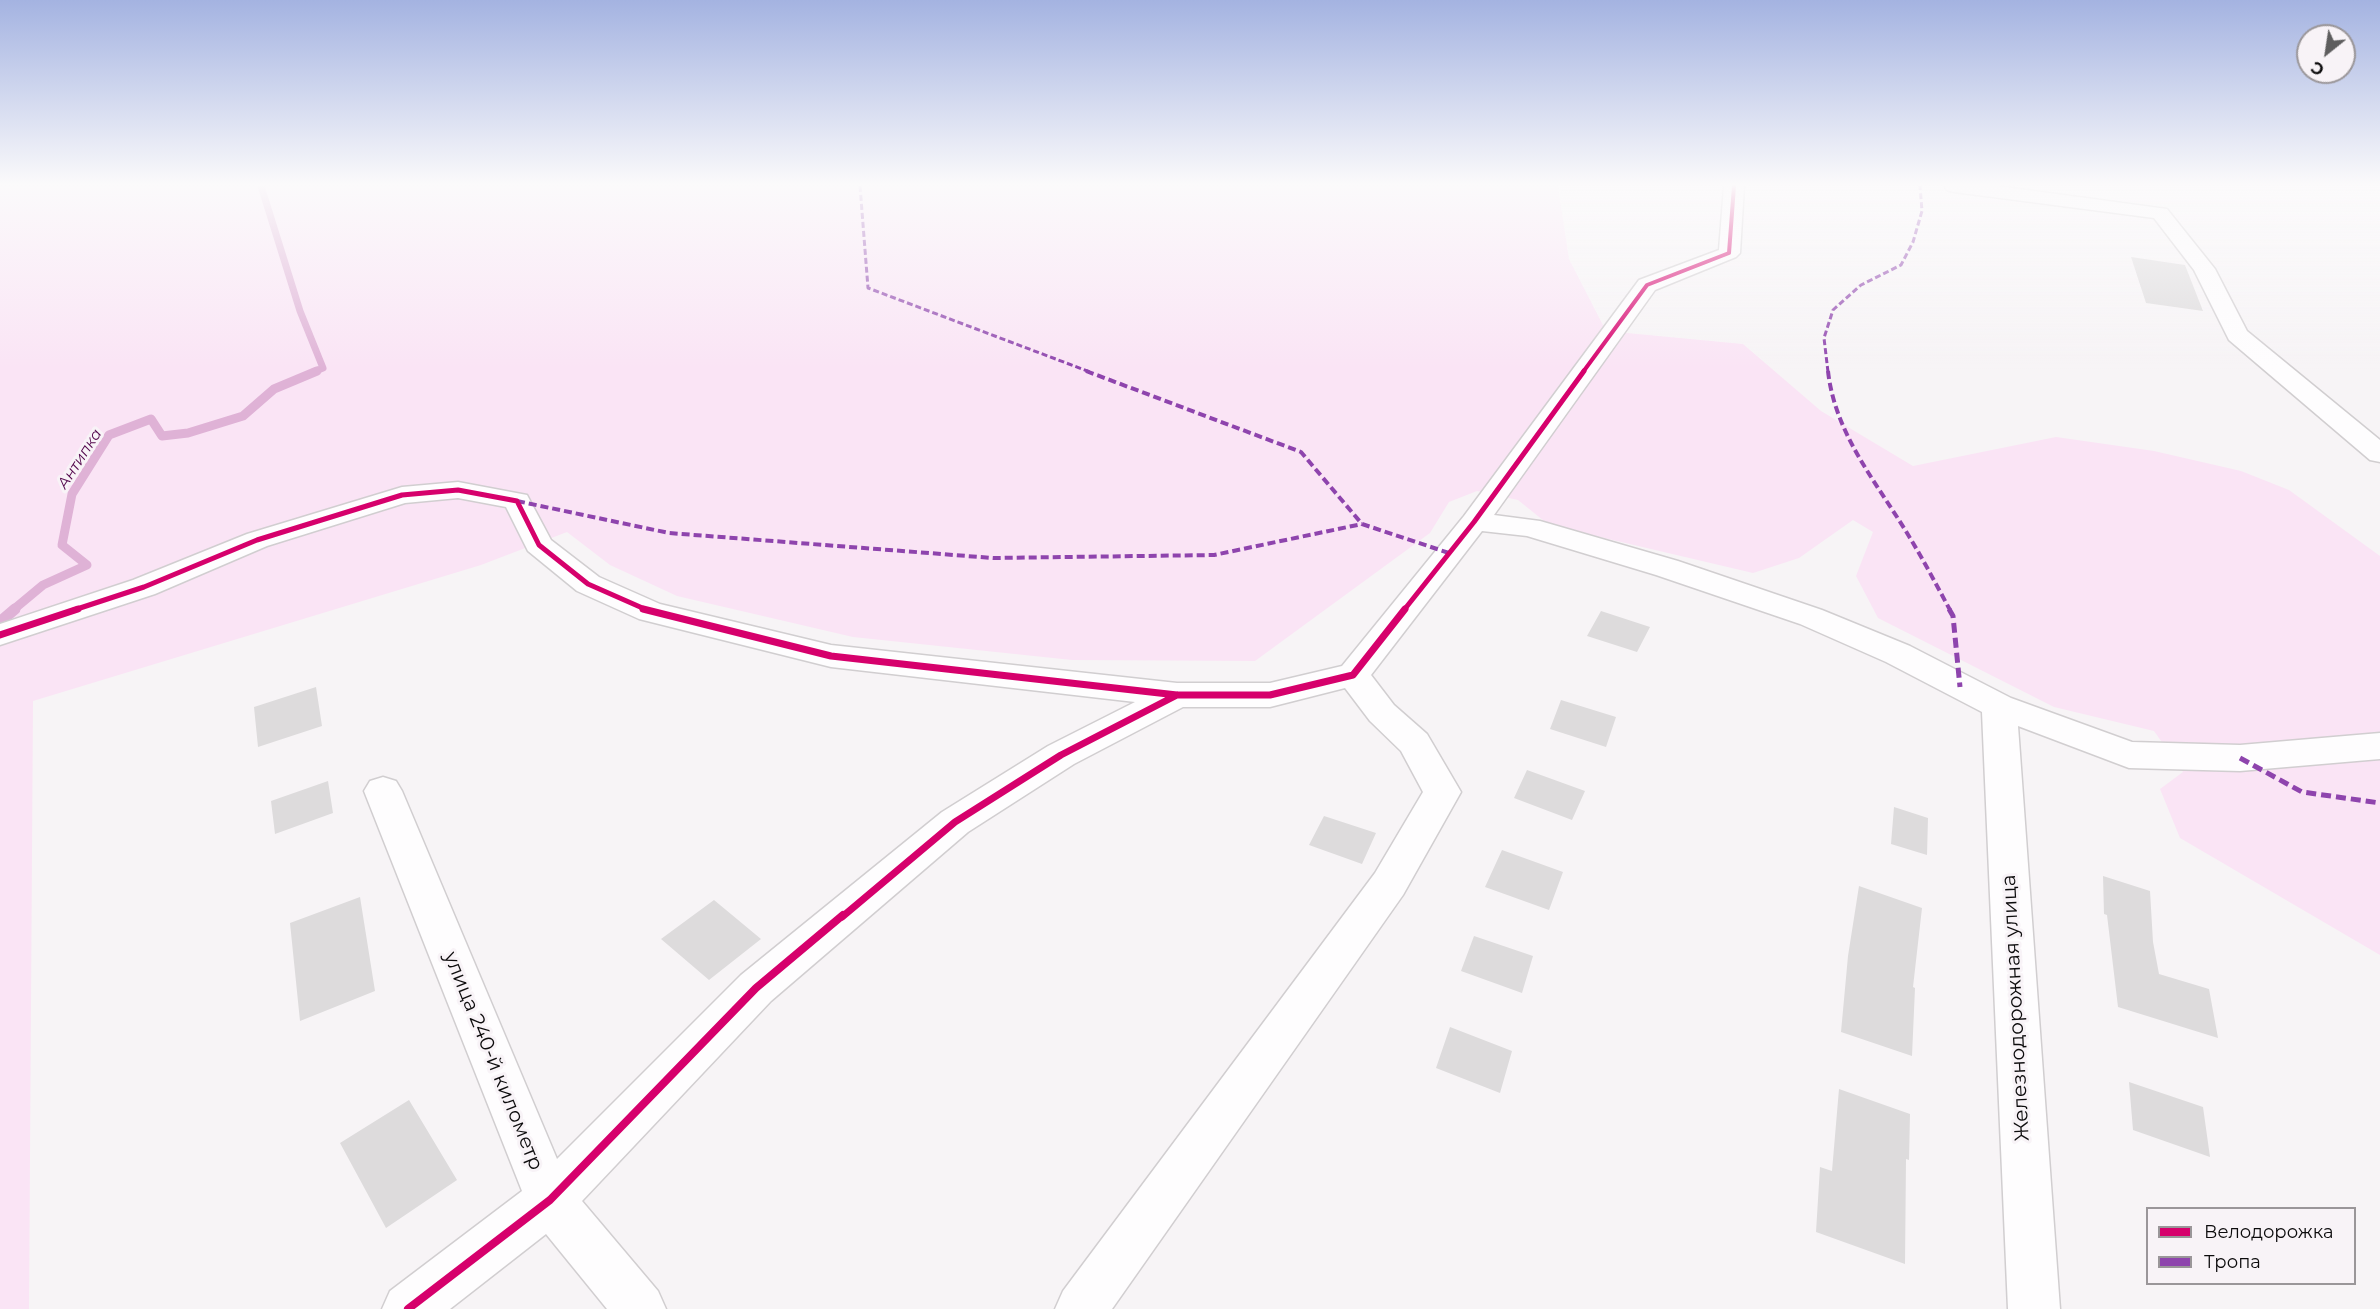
<!DOCTYPE html>
<html>
<head>
<meta charset="utf-8">
<style>
  body { margin:0 }
  #map { position:relative; width:2380px; height:1309px; overflow:hidden; background:#f7f4f6; font-family:Montserrat,sans-serif }
  canvas { display:block }
  .legend { position:absolute; left:2146px; top:1207px; width:210px; height:78px; box-sizing:border-box; background:#f8f3f7; border:2px solid #9a9699; margin:0; padding:8px 10px; list-style:none; font-size:18px; color:#0c0b0c }
  .legend li { display:flex; align-items:center; gap:12px; height:30px }
  .legend b { width:30px; border:2px solid #9a9699 }
  .north { position:absolute; left:2296px; top:24px; width:60px; height:60px; box-sizing:border-box; background:#f8f3f7; border:2px solid #9a9699; border-radius:50%; rotate:210deg; font-size:16px; font-weight:700; line-height:24px; text-align:center; color:#0c0b0c }
  .north::after { content:''; display:block; margin:auto; width:21px; height:27px; background:#5e5d5e; clip-path:polygon(50% 0,100% 100%,50% 72%,0 100%) }
</style>
</head>
<body>
<div id="map">
<canvas width="2380" height="1309"></canvas>
<ul class="legend">
<li><b style="height:8px;background:#d6006c"></b>Велодорожка</li>
<li><b style="height:8px;background:#8e44ad"></b>Тропа</li>
</ul>
<div class="north">С</div>
</div>
<script>
const g = document.querySelector('canvas').getContext('2d');
g.lineJoin = 'round';
function fillPath(path, color) {
  g.fillStyle = color;
  g.fill(path, 'evenodd');
}
function trace(path, color, width, dash) {
  g.strokeStyle = color;
  g.lineWidth = width;
  g.lineCap = dash ? 'butt' : 'round';
  g.setLineDash(dash || []);
  g.stroke(path);
}
function write(font, color, halo, rows, align = 'center') {
  g.font = font + ' Montserrat,sans-serif';
  g.lineWidth = 6;
  g.setLineDash([]);
  g.textBaseline = 'middle';
  g.strokeStyle = halo;
  g.fillStyle = color;
  for (const [text, x, y, turn = 0] of rows) {
    g.save();
    g.translate(x, y);
    g.rotate((+turn || 0) * Math.PI / 180);
    g.textAlign = isNaN(turn) ? turn : align;
    if (halo) g.strokeText(text, 0, 0);
    g.fillText(text, 0, 0);
    g.restore();
  }
}
fillPath(new Path2D(`
  M0,186H1558L1569,259L1606,331L1743,344L1821,411L1913,466L2056,437L2154,451L2241,471L2289,490L2380,556V955L2180,838L2160,789L2183,772L2154,731L2054,707L1878,618L1856,576L1873,532L1853,520L1799,558L1753,573L1549,525L1518,500L1477,491L1449,502L1430,533L1255,661L1072,660L853,637L677,596L610,565L567,532L481,565L33,701L29,1309H0Z`), '#fae4f5');
trace(new Path2D(`
  M261,186L300,311L323,368L313,372`), '#dfb2d6', 7);
trace(new Path2D(`
  M13,610L43,585L87,565L62,545L72,494L109,435L151,419L162,436L188,433L243,416L274,389L317,371`), '#dfb2d6', 9);
trace(new Path2D(`
  M1,621L15,609`), '#dfb2d6', 11);
fillPath(new Path2D(`
  M2131,257L2185,265L2203,311L2146,303Z
  M1601,611L1650,627L1637,652L1587,636Z
  M316,687L322,726L258,747L254,707Z
  M1561,700L1616,717L1606,747L1550,729Z
  M1527,770L1585,791L1572,820L1514,798Z
  M328,781L333,813L275,834L271,801Z
  M1894,807L1928,818L1927,855L1891,844Z
  M1324,816L1376,833L1362,864L1309,845Z
  M1502,850L1563,872L1549,910L1485,887Z
  M2103,876L2150,891L2153,942L2159,974L2209,989L2218,1038L2118,1007L2107,915L2104,914Z
  M1859,886L1922,908L1913,987L1915,988L1912,1056L1841,1032L1848,956Z
  M360,897L375,991L300,1021L290,923Z
  M714,900L761,939L709,980L661,939Z
  M1474,936L1533,956L1522,993L1461,971Z
  M1450,1027L1512,1051L1500,1093L1436,1068Z
  M2129,1082L2203,1107L2210,1157L2133,1130Z
  M1839,1089L1910,1114L1909,1160L1906,1159L1905,1264L1816,1232L1820,1167L1832,1171Z
  M409,1100L457,1180L386,1228L340,1143Z`), '#dddbdc');
const minor = new Path2D(`
  M1724,186H1744L1740,253L1736,257L1655,290L1494,515L1540,521L1678,561L1822,610L1910,646L2011,698L2132,742L2240,745L2380,733V759L2240,771L2129,768L2018,726L2060,1309H2008L1982,712L1886,662L1800,624L1656,575L1527,536L1482,531L1371,675L1394,705L1427,734L1461,792L1403,895L1112,1309H1055L1063,1291L1375,873L1423,792L1401,751L1370,721L1345,688L1270,707H1183L1074,764L968,832L771,1001L582,1201L658,1291L666,1309H607L546,1234L450,1309H382L390,1291L522,1191L364,791L370,781L383,777L396,781L402,791L557,1159L741,975L942,812L1048,746L1135,702L831,667L639,619L577,591L528,551L506,507L458,498L405,503L267,546L155,594L0,645V624L133,580L247,534L402,487L458,482L527,495L551,540L599,577L660,604L831,645L1177,683H1270L1342,666L1464,516L1639,280L1719,250Z
  M1944,186H1997L2167,209L2215,269L2247,331L2380,440V462L2370,460L2229,340L2194,270L2154,218L1954,192L1947,190Z`);
trace(minor, '#d1ced0', 3);
fillPath(minor, '#fefdfe');
trace(new Path2D(`
  M860,186L868,288L1090,372
  M1828,372L1824,338L1833,310L1861,285L1901,265L1913,242L1922,211L1920,186`), '#8e44ad', 3, [6, 3]);
trace(new Path2D(`
  M1086,371L1301,452L1362,524L1449,553
  M1828,371C1835,435 1878,484 1910,538C1924,561 1937,586 1950,610
  M517,501L669,533L993,558L1214,555L1362,524`), '#8e44ad', 4, [8, 4]);
trace(new Path2D(`
  M1949,609L1953,616L1960,687
  M2240,758L2302,792L2380,803`), '#8e44ad', 5, [10, 5]);
trace(new Path2D(`
  M1583,372L1647,285L1729,253L1734,186`), '#d6006c', 4);
trace(new Path2D(`
  M74,610L144,587L257,540L402,495L458,490L517,501L539,545L588,584L647,610
  M1404,610L1474,522L1584,371`), '#d6006c', 5);
trace(new Path2D(`
  M643,609L831,656L1177,695H1270L1353,675L1405,609
  M0,635L78,609
  M842,917L955,822L1061,755L1177,695`), '#d6006c', 7);
trace(new Path2D(`
  M408,1309L550,1200L756,988L843,915`), '#d6006c', 8);
const sky = g.createLinearGradient(0, 0, 0, 369);
sky.addColorStop(0, '#a4b3e1');
sky.addColorStop(0.5, '#fbfafb');
sky.addColorStop(1, '#fbfafb00');
g.fillStyle = sky;
g.fillRect(0, 0, 2380, 369);
write('italic 15px', '#51044a', '#f8f3f7', [
  ["Антипка",80,459,-57]
]);
write('20px', '#0c0b0c', '#f8f3f7', [
  ["Железнодорожная улица",2016,1008,-93],
  ["улица 240-й километр",493,1061,68]
]);
</script>
</body>
</html>
